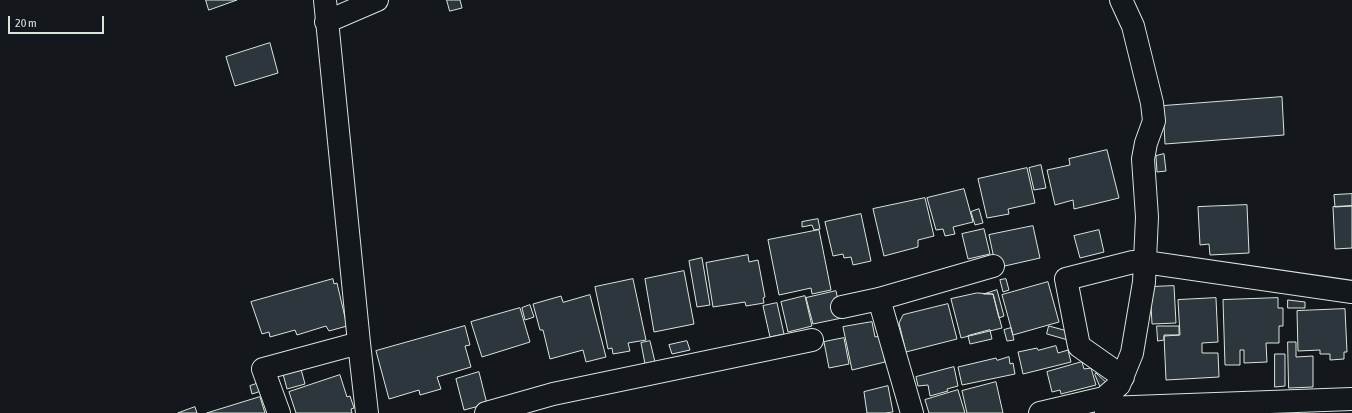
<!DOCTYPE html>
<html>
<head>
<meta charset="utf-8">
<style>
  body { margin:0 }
  #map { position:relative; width:1352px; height:413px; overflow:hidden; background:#14181c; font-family:"Asap Condensed",sans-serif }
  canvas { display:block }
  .scale { position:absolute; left:8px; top:16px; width:96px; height:18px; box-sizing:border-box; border:2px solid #d8e6dc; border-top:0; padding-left:5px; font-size:12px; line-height:14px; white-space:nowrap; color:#d8e6dc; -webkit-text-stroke:3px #14181c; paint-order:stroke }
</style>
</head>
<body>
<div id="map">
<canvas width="1352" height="413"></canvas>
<div class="scale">20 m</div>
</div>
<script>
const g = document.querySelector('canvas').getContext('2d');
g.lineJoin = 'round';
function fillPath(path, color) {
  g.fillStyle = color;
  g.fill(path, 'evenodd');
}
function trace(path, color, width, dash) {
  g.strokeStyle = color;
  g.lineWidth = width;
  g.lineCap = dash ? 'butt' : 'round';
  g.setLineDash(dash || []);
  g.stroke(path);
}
const building = new Path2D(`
  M206,0H237L209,10Z
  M447,0H460L462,8L450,11Z
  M270,43L278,73L235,86L226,57Z
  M1282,97L1284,135L1165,144L1163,106Z
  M1107,150L1119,198L1074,209L1073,200L1055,205L1047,170L1070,165L1069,159Z
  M1164,154L1166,171L1157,172L1156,156Z
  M1041,165L1046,188L1034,190L1029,168Z
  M1027,168L1035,203L1008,209L1009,214L987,218L978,179Z
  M964,189L973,222L953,227L955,234L945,236L943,229L936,230L927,198Z
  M1352,194V206L1335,207L1334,195Z
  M925,198L934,236L918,240V247L884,256L873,209Z
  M1247,205L1249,253L1210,255L1209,244L1200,245L1198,207Z
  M1352,206V248L1335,249L1333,207Z
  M979,209L983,223L975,225L971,212Z
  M861,214L871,261L853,265L851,257L844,258L843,254L833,256L825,222Z
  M818,219L820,229L814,230L812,225L802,227V222Z
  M1033,226L1040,258L996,268L989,235Z
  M984,229L990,254L968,259L962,234Z
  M819,230L831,290L812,294L811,288L779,295L768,240Z
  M1099,230L1104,252L1080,258L1074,236Z
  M748,255L749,262L758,260L765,297L763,298L764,303L746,306L745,302L713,307L706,263Z
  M702,258L710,305L697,307L689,261Z
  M684,271L694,324L654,332L645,279Z
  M333,279L334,284L337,283L347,326L329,331L326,326L297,335L295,330L270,337L269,332L262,334L251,302Z
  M633,279L646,340L628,343L630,351L613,354L612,348L608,349L595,287Z
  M1006,279L1009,290L1003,292L1000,280Z
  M1048,282L1059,322L1013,335L1002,295Z
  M1174,286L1176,323L1152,324L1150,287Z
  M997,290L1004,316L999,318L993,294H984Z
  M836,291L842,318L813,324L806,298Z
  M977,293L993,294L1002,328L961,338L951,299Z
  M590,295L606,357L586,362L583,350L550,359L543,330H540L533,304L561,296L563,302Z
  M805,296L812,326L788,332L781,302Z
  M1216,298L1218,342L1202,343V353H1218L1219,377L1166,380L1164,336L1180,335L1178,300Z
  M1278,298V308H1283V326H1279V343H1266L1267,362L1244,363V350H1240V365H1225L1223,300Z
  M1288,300L1305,302V308H1288Z
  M777,303L784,334L770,337L763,306Z
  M948,304L957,339L906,352L899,323L903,315Z
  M530,305L534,317L525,320L522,308Z
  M520,308L530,342L482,357L471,322Z
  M1345,309L1347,352H1344V359L1330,360V354H1320V350L1298,351L1297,311Z
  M872,322L875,337L880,336L885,362L852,370L843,327Z
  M465,326L470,345L465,346L471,367L437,377L441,389L420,395L419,390L389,399L376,351Z
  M1049,326L1071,332L1068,340L1047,334Z
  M1157,326H1179V335H1164V340L1158,341Z
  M1011,328L1014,340L1007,341L1004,330Z
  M990,330L992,339L970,344L968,336Z
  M844,338L849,364L829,368L824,342Z
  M650,341L655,362L645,364L641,343Z
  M687,341L690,350L672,354L669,345Z
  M1288,342H1296V357L1313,356V387L1289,388Z
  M1056,346L1058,353L1068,350L1071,362L1023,374L1018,352L1037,348L1038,350Z
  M1275,354H1285V386L1275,387Z
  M1009,357L1010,364L1013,363L1015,374L962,385L958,367L996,358L997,360Z
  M1082,362L1084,369L1091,368L1096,385L1061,394L1060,390L1052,392L1047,372Z
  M954,367L958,386L947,389L948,391L930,396L928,385L918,386L916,377Z
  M301,369L305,384L287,389L283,374Z
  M479,372L487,404L464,410L456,379Z
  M1096,373L1109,385L1100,387L1095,375Z
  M340,375L347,397L350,396L354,408L351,409L352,413H296L289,392Z
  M262,382L264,390L252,394L250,386Z
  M996,382L1003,413H967L962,391Z
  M888,386L893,412L885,413H867L864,392Z
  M958,390L965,413H929L925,400Z
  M260,397L265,413H207Z
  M195,407L197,413H178Z`);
fillPath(building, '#2c363c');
trace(building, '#d8e6dc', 1);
const street = new Path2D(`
  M325,0L359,343L367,413
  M326,22L377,0
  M879,299L912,413
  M842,307L879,299L993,266
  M1123,377L1079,346L1066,279L1133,262H1145L1352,292
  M1106,408L1104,398L1119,385L1132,353L1144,282L1147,217L1143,159L1146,143L1154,121L1152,103L1133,26L1121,0
  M279,413L263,369L359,343
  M486,413L553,394L812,340
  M1040,413L1104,398
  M1106,413V408L1352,399`);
trace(street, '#d8e6dc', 24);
trace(street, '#14181c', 22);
</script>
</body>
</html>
